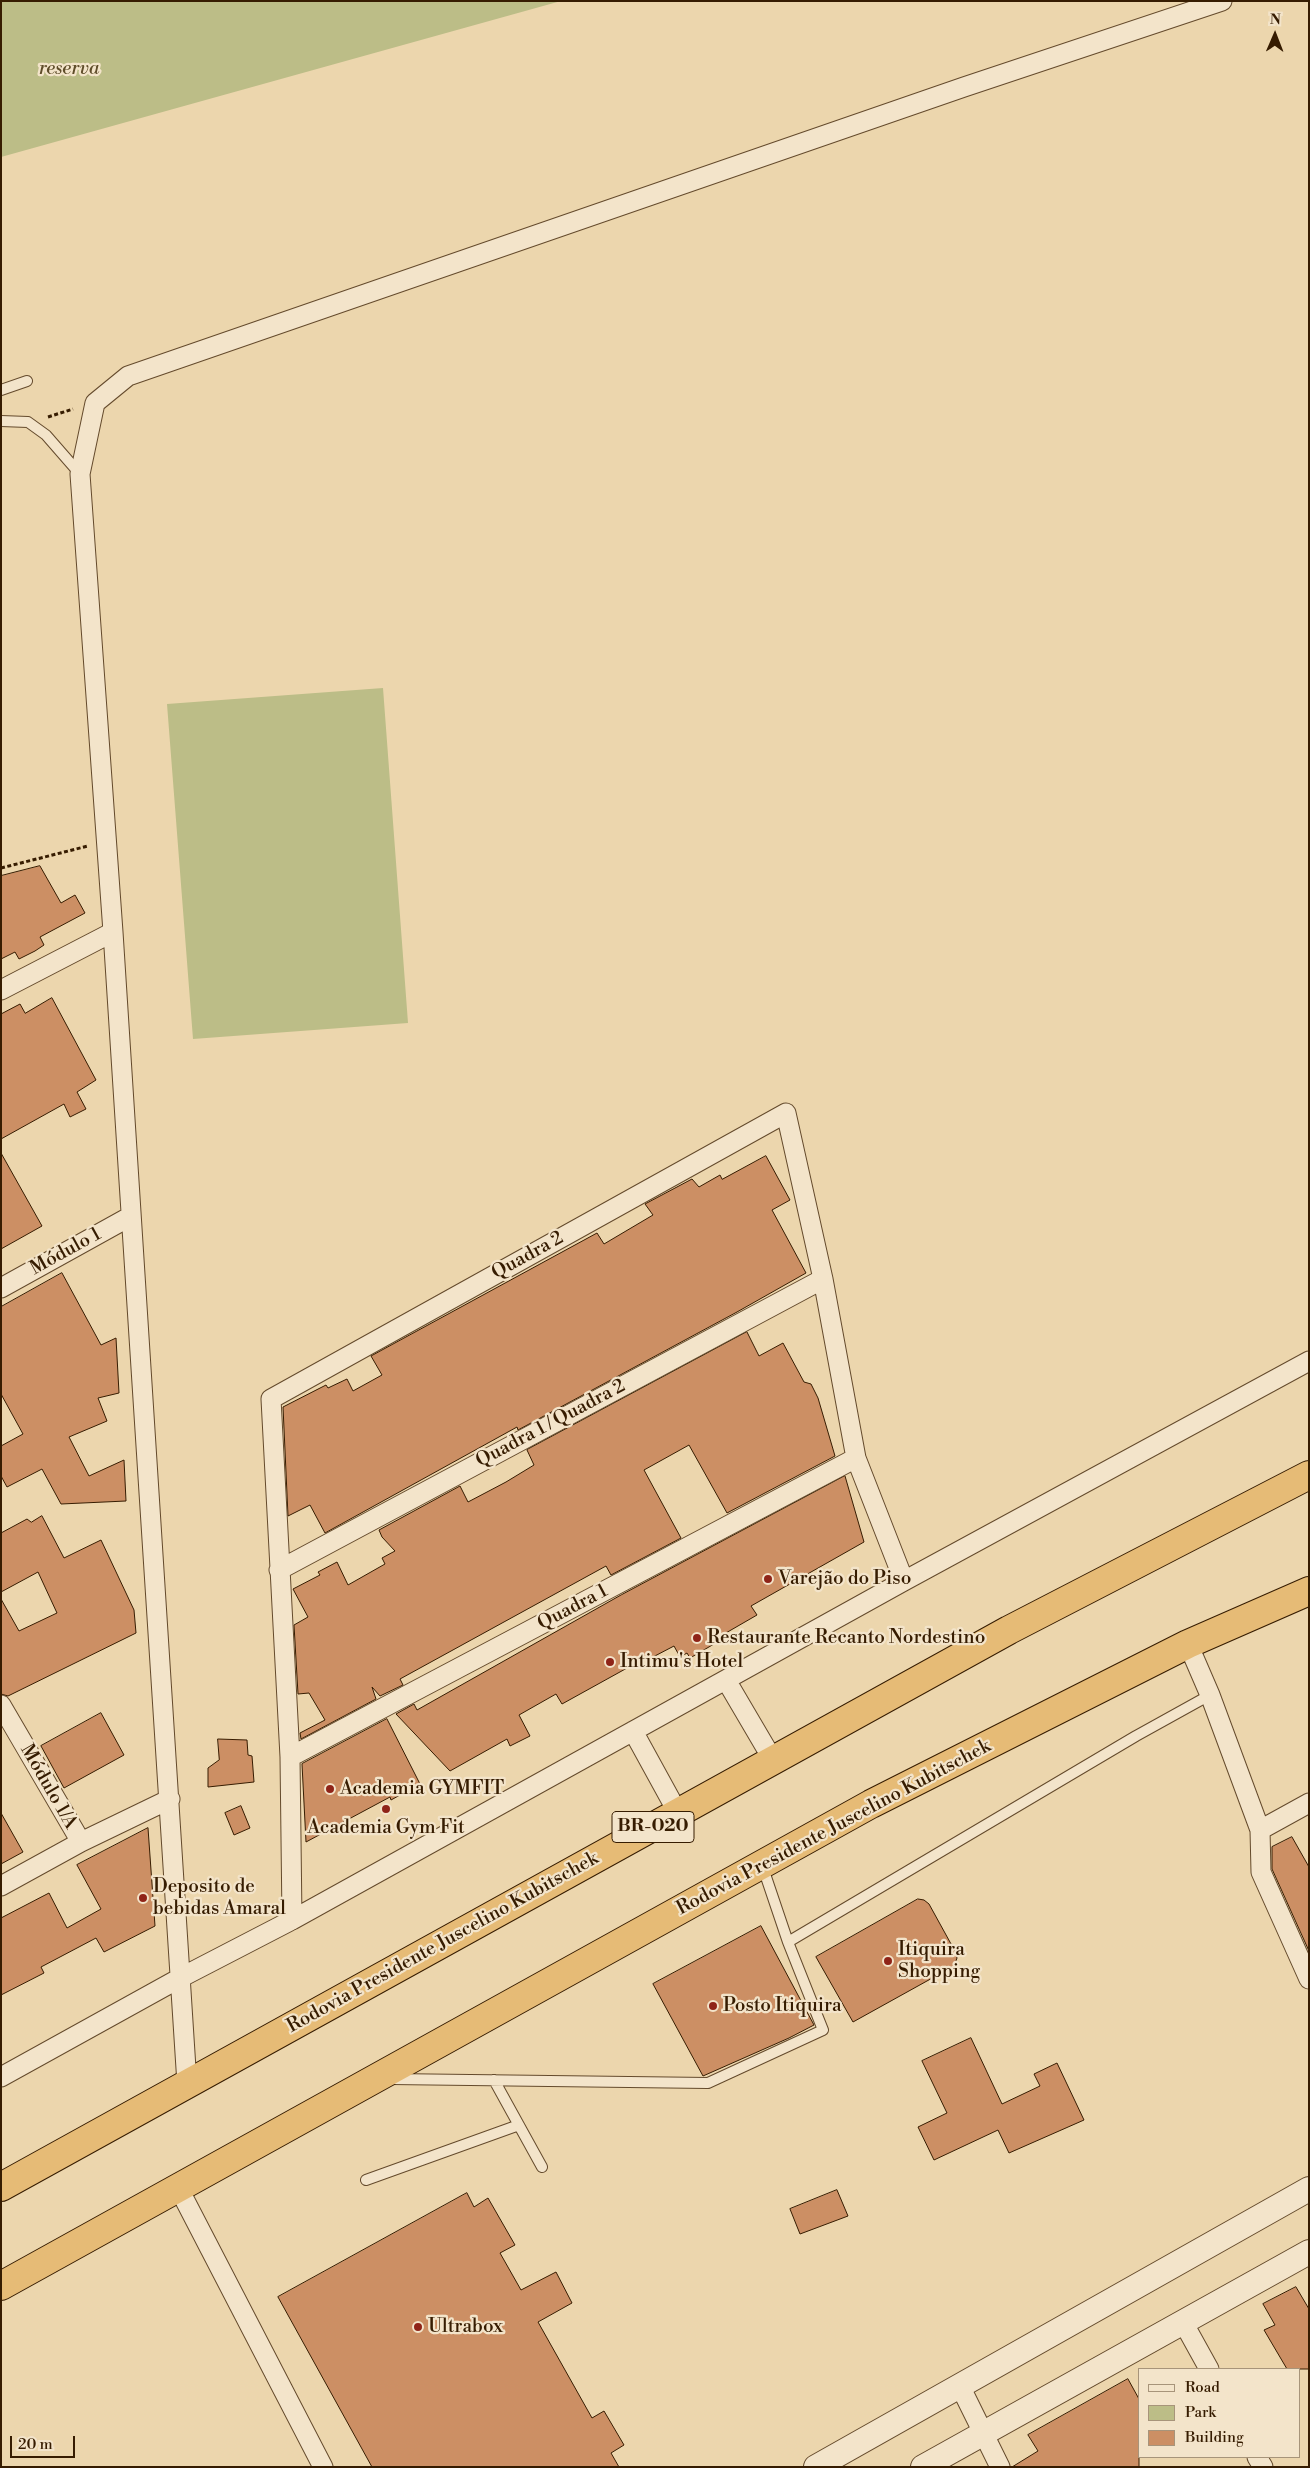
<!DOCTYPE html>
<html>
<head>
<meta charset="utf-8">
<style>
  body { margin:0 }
  #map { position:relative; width:1310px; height:2468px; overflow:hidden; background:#ecd6ad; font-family:"Libre Bodoni",serif }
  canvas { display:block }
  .frame { position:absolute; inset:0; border:2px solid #361c01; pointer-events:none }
  .legend { position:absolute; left:1138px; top:2368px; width:162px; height:90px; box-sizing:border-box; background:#f3e4ca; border:1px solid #a7947a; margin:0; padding:6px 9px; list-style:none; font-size:15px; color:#361c01 }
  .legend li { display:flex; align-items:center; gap:10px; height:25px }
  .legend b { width:25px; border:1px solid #a7947a }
  .north { position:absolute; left:1250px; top:10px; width:50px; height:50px; -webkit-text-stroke:4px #f3e4ca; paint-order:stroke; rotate:1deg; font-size:14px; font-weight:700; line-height:20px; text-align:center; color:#361c01 }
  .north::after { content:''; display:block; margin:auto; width:18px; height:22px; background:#361c01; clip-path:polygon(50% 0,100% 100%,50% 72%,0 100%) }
  .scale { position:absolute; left:10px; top:2436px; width:65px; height:22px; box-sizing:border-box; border:2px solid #361c01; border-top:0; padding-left:6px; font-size:15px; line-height:18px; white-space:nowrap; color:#361c01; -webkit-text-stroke:4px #f3e4ca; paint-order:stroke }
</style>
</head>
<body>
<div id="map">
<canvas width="1310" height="2468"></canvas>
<div class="frame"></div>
<ul class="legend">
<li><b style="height:6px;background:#f3e4ca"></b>Road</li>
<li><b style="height:14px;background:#bcbd87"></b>Park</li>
<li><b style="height:14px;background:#cc8f64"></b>Building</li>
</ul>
<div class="north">N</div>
<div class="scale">20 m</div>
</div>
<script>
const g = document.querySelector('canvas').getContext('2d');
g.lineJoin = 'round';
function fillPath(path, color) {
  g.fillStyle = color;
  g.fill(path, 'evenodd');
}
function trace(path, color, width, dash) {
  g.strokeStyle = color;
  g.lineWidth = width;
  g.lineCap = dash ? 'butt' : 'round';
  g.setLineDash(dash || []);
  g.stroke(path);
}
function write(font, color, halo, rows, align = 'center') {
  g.font = font + ' "Libre Bodoni",serif';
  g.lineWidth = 4.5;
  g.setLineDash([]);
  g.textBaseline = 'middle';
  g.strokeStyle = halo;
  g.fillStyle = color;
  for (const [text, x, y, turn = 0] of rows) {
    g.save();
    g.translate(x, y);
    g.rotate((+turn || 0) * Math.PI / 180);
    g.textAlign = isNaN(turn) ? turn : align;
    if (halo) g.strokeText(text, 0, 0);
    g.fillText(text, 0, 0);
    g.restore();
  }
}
fillPath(new Path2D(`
  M1,1H561L1,157Z
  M383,688L408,1023L193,1039L167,704Z`), '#bcbd87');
const building = new Path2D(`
  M40,866L61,903L75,895L85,913L40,937L44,945L35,951L19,959L15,952L1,959V876Z
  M52,998L96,1080L77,1092L86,1109L70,1117L64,1104L1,1139V1014L20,1004L25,1013Z
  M1,1153L42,1226L1,1249Z
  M766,1156L790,1200L772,1210L806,1273L737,1312L518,1430L517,1427L325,1533L310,1505L288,1516L283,1407L326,1385L328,1388L347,1379L353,1391L382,1375L371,1356L597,1233L604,1244L653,1215L645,1204L692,1179L699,1187L720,1175L722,1179Z
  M62,1273L101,1345L116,1338L119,1393L98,1398L107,1421L69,1437L89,1476L124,1460L126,1501L61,1504L42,1469L7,1487L1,1476V1446L23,1434L1,1394V1307Z
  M747,1332L759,1356L783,1343L804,1382L811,1384L818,1398L835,1456L727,1513L689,1445L644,1470L681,1538L611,1575L606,1566L400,1679L403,1685L380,1696L372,1687L376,1699L301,1739L300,1733L325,1720L309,1693L298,1694L294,1625L308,1617L293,1589L320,1575L318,1572L337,1562L348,1585L385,1564L382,1558L395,1551L382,1537L379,1530L460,1486L468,1502L506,1482L534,1465L527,1450Z
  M845,1476L864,1542L751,1606L757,1615L712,1641L714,1644L690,1658L687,1653L680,1657L674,1646L651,1658L647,1657L562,1704L556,1694L519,1715L530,1736L510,1746L507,1739L450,1771L396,1714L414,1704L417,1710L621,1595Z
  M42,1516L64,1558L101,1540L134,1610L136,1633L8,1696L1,1694V1599L19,1631L57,1613L38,1572L1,1592V1533L27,1519L31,1522Z
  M101,1713L124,1755L64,1788L41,1746Z
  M387,1719L420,1784L391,1800L390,1797L306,1842L302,1764Z
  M218,1739L247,1740L248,1755L252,1756L254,1782L208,1787V1768L219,1760Z
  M241,1806L250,1828L234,1835L225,1813Z
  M1,1813L23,1852L1,1864Z
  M148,1828L155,1926L104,1952L96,1938L41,1967L44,1973L1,1995V1918L49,1893L67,1928L101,1909L77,1865Z
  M1292,1837L1309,1867V1951L1272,1869V1847Z
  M918,1899L924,1900L929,1904L956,1953L957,1958L954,1966L853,2022L816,1957Z
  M761,1926L814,2025L789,2038L703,2076L653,1984Z
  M971,2038L1002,2104L1040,2086L1034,2074L1057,2063L1084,2120L1009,2153L998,2130L934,2160L918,2127L947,2113L922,2061Z
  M837,2190L848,2216L800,2234L790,2209Z
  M467,2193L474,2207L488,2198L515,2245L500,2253L521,2290L556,2272L572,2303L538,2322L592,2418L604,2411L624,2445L611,2453L619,2467H372L278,2297Z
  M1296,2287L1309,2309V2369H1287L1264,2330L1275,2325L1263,2304Z
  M1128,2379L1139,2399V2467H1012L1038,2451L1028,2435Z`);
fillPath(building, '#cc8f64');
trace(building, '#361c01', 1);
const service = new Path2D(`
  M1,390L27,381
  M1,421L28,422L46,435L80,474
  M762,1865L788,1942
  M391,2079L708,2083L823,2030L788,1942L1136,1736L1210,1695
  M494,2080L542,2167
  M366,2180L519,2125`);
const minor = new Path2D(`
  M1,990L113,932
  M1,1288L131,1216
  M279,1570L823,1279
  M1188,1644L1210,1695L1260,1830L1261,1872L1309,1979
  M726,1680L773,1760
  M1,1705L81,1842
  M633,1731L678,1813
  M290,1757L856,1458
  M1260,1830L1309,1803
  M1,1886L81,1842L170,1799
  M292,1920L290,1757L271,1399L786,1113L823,1279L856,1458L904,1581
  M1,2077L180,1978L292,1920L904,1581L1309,1361
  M187,2084L113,932L80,474L95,403L128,376L964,87L1222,1
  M179,2189L323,2467
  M1183,2322L1209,2369
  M960,2386L1000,2467
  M1257,2457L1263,2467`);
const tertiary = new Path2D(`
  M816,2467L1309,2189
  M923,2467L1309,2252`);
const trunk = new Path2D(`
  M1,2187L1009,1630L1309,1475
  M1,2286L871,1804L1188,1644L1309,1591`);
trace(service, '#644a2c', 12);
trace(minor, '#644a2c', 21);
trace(tertiary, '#644a2c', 26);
trace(trunk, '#361c01', 30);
trace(new Path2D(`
  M48,417L73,409
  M1,868L88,846`), '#361c01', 3, [4, 2.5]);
trace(service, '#f3e4ca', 10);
trace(minor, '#f3e4ca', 19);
trace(tertiary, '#f3e4ca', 24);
trace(trunk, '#e6bb76', 28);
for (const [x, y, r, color] of [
  [768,1579,5,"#8f2418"],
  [697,1638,5,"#8f2418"],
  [610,1662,5,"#8f2418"],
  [330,1789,5,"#8f2418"],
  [386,1809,5,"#8f2418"],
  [143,1898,5,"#8f2418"],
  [888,1961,5,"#8f2418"],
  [713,2006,5,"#8f2418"],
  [418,2327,5,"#8f2418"]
]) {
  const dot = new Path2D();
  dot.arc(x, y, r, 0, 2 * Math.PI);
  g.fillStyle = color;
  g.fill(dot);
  trace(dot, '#f3e4ca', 2);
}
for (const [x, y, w] of [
  [653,1827,82]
]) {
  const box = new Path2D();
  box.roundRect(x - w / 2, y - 15.5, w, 31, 4);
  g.fillStyle = '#f3e4ca';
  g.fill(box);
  trace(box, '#361c01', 1);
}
write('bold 18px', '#361c01', null, [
  ["BR-020",653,1827]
]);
write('italic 19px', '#5e4c29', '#f3e4ca', [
  ["reserva",69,69]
]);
write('19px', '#361c01', '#f3e4ca', [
  ["Módulo 1",66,1252,-29],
  ["Quadra 2",528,1256,-29],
  ["Quadra 1 / Quadra 2",551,1424,-28],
  ["Quadra 1",573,1608,-28],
  ["Módulo 1/A",48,1787,60],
  ["Rodovia Presidente Juscelino Kubitschek",834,1828,-28],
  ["Rodovia Presidente Juscelino Kubitschek",443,1943,-29]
]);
write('19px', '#361c01', '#f3e4ca', [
  ["Varejão do Piso",778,1579],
  ["Restaurante Recanto Nordestino",707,1638],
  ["Intimu's Hotel",620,1662],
  ["Academia GYMFIT",340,1789],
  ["Academia Gym Fit",386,1828,"center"],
  ["Deposito de",153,1887],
  ["bebidas Amaral",153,1909],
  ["Itiquira",898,1950],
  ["Shopping",898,1972],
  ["Posto Itiquira",723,2006],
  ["Ultrabox",428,2327]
], 'left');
</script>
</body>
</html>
